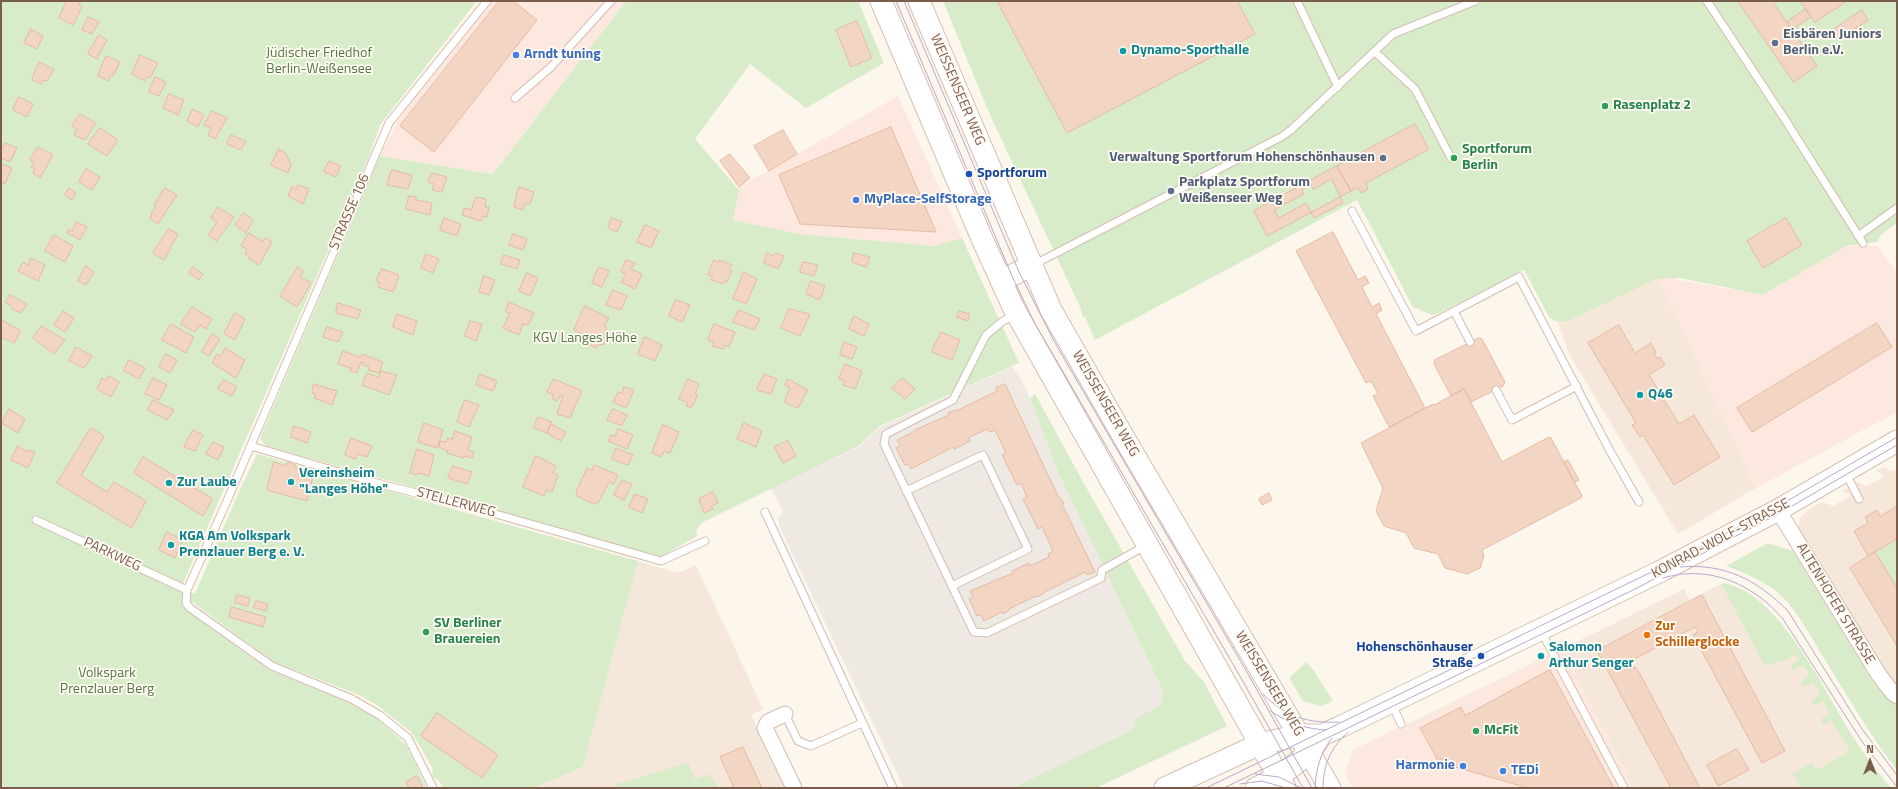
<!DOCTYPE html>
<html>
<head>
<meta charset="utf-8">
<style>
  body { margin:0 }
  #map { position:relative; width:1898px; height:789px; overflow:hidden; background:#fdf6ec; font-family:"Titillium Web",sans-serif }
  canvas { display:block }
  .frame { position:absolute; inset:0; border:2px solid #7a5c4d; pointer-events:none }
  .north { position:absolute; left:1850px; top:741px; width:40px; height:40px; -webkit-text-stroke:3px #fffaf3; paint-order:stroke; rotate:0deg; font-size:11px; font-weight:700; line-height:16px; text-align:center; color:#7a5c4d }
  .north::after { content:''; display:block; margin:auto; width:14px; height:18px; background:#7a5c4d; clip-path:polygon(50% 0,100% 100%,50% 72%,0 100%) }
</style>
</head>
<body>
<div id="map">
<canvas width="1898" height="789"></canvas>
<div class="frame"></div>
<div class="north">N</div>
</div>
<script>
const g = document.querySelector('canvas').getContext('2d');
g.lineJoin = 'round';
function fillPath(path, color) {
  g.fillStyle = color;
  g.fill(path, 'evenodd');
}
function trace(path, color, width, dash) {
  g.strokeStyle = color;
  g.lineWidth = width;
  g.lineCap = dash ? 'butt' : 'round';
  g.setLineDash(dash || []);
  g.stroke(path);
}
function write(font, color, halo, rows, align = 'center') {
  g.font = font + ' "Titillium Web",sans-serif';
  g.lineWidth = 3.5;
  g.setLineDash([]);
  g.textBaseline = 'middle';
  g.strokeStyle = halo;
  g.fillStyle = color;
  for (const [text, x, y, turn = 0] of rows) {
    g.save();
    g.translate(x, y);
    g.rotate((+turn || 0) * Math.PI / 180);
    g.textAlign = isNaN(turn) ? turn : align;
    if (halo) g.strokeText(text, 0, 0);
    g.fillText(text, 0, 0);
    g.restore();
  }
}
fillPath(new Path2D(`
  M1658,276L1756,488L1678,534L1569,354L1558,322L1568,321Z
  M1883,467L1892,471L1897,469V689L1798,528L1800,518L1809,509L1822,502L1833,506L1845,499L1851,495L1842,491L1857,482L1867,486L1885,476L1876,471Z
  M638,561L678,573L696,565L763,709L751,715L786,788H533L583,767Z
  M1721,584L1765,665L1787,638L1858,752L1838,788H1634L1562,649L1684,589L1690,600Z`), '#f5e8da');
fillPath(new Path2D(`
  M490,1H626L493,174L380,156L404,109Z
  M898,96L962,238L934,246L800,234L733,220L738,188Z
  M1846,246H1878L1897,273V412L1756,488L1658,276L1763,295Z
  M1562,649L1634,788H1353L1345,774L1353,750Z`), '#fde8e0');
fillPath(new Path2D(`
  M1012,367L1021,379L1030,398L1058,472L1163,691L1161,704L1136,719L1133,728L1128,732L1012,788H904L780,528L778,520L783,512L771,488L859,447L880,427Z`), '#efe9e4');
fillPath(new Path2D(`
  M1,1H477L380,125L370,154L181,588L195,594L236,498L257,454L638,561L583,767L533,788H443L441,783L433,777L432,767L412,733L377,705L359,695L274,662L192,602L188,612L269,670L346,701L379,720L406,745L427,788H1Z
  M626,1H858L884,63L806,108L750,64L695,139L739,190L733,220L800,234L934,246L962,238L1019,363L880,426L857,447L701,523C698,527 695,531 697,536L661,557L266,446L260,438L380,156L493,174Z
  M943,1H1897V223L1881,235L1877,242L1846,246L1763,295L1680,278L1656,279L1568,321L1558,322L1549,317L1524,270L1439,313L1432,315L1413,307L1357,200L1095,340L1085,317L1082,316L1081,309L990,115Z
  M1035,394L1082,480L1185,661L1204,682L1227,726L1096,788H1012L1128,732L1133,728L1136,719L1161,704L1163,691L1058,472L1030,398Z
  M1897,539V588L1875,552Z
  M1768,543L1793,551L1872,680L1886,696L1897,704V770C1870,735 1848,697 1825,660C1810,636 1796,606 1773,589C1759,579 1743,572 1726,566Z
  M1724,583C1780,594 1823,689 1852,735C1863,753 1877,771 1891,788H1796L1800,786L1793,773L1811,763L1817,770L1850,751L1831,720L1823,725L1821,719L1829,714L1823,701L1813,706L1811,702L1820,693L1813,682L1803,687L1801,683L1809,674L1804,665L1793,670L1790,666L1799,660L1795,654L1783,661L1765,666L1721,584Z
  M1306,662L1314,671L1333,701L1321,706L1303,701L1289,678Z
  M688,763L695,779L710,774L719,788H617L616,784Z`), '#d8ecc9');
const building = new Path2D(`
  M67,1H81L79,5L82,7L73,25L59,18Z
  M499,1H513L537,20L434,152L400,126Z
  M1003,1H1237L1255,34L1067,133L998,3Z
  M1738,1H1772L1817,66L1794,82Z
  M1800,1H1847L1815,22Z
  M1806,9L1811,17L1792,30L1787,22Z
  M1862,10L1868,20L1839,40L1833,30Z
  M88,17L99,22L92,34L82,30Z
  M857,21L872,58L851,67L836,30Z
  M31,29L43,36L37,49L24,43Z
  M99,35L107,40L97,59L88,54Z
  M140,55L158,63L150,78L147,77L145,81L132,74Z
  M106,56L120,62L113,76L111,75L108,81L98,76Z
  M39,62L54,69L47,81L43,80L41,84L32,80Z
  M155,77L166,82L159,96L149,92Z
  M169,94L184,100L178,115L163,108Z
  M19,97L33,104L27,117L13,110Z
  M193,109L204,115L198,127L187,121Z
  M212,111L227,118L215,139L208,135L211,128L204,125Z
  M80,114L96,123L85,140L74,135L77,130L72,126Z
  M1415,124L1429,149L1366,183L1368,189L1361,193L1358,187L1351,191L1337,166Z
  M891,127L936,232L800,224L779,175Z
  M100,128L118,140L107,156L88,144Z
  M783,130L797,154L769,171L754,146Z
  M231,135L246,141L241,150L227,144Z
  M5,143L17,148L10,162L1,158V146L3,147Z
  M38,147L53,155L40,178L33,173L35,169L31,167L34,162L30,160Z
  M279,149L286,153L291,165L288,173L271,165Z
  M730,154L750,178L739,187L720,161Z
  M329,161L341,166L336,177L324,172Z
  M1,164L12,168L5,184L1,182Z
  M1337,166L1351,191L1267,236L1254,211Z
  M86,169L100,177L92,190L79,182Z
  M392,170L412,175L408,189L387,185Z
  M432,173L447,177L442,192L432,190L434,184L428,182Z
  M1332,179L1343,203L1314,218L1306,203L1279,218L1274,210L1304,194L1302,190L1311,185L1313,189Z
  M298,185L309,189L303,204L288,196L292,186L296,189Z
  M519,187L534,192L530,204H525L523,210L514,207Z
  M69,188L76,193L72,200L65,195Z
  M165,188L177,195L158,224L150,219L152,214L151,213L156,207L154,206Z
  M409,196L416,197V200L432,203L430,215L406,209Z
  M476,197L486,199L485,207H489L487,217L483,216L481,221L462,215L464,208L471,210Z
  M218,207L234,217L217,241L208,235L217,222L211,218Z
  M244,213L253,220L246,233L235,225Z
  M444,218L461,224L457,236L440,230Z
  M612,218L622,222L617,232L608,228Z
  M1786,218L1802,245L1763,268L1747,241Z
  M76,222L87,227L80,240L67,233L69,229L72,231Z
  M645,225L659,231L651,248L637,242Z
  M169,229L178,234L164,260L153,253Z
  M1333,232L1358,280L1365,276L1369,283L1362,287L1372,307L1379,303L1382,310L1376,314L1425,408L1389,427L1373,396L1378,394L1371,381L1366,383L1296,251Z
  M249,233L262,241L266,238L272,242L259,265L248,258L249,256L245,253L247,249L241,246Z
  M513,234L527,239L523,250L509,245Z
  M54,235L73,246L65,262L45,251Z
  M767,253L774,256L776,253L784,256L778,269L764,263Z
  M854,253L870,257L866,267L852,262Z
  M426,254L439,259L433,273L421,268Z
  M504,255L520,260L517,269L501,264Z
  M31,258L45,265L38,281L18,271L23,262L28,265Z
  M626,260L635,263L631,269L642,274L635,289L621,282L626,274L621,272Z
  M714,260L718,262L719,260L732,265L729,269L732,271L727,282L725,281L723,284L711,280L713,277L708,275Z
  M803,262L818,265L814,276L800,272Z
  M86,266L94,272L86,285L78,281Z
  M193,267L203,274L199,280L189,273Z
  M298,267L303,271L300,277L311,283L297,307L280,296Z
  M599,267L609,271L602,287L592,283Z
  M382,269L399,275L393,292L378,287L380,283L376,281Z
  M744,272L757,279L746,304L733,299Z
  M527,273L538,278L530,296L519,291Z
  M484,276L495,280L489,295L479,292Z
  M811,281L825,286L820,300L806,294Z
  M613,290L627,296L621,310L606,305Z
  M10,295L27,304L21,313L12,309L13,307L5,302Z
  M676,300L690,305L682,322L669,316Z
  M509,302L534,313L528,325L523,324L519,335L503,328L510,313L506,312Z
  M338,303L361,310L358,319L336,313Z
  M585,306L609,318L604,326L607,328L604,336L608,338L603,345L599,344L597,348L590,345L593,340L574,330Z
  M192,307L212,319L206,329L200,325L195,332L181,324Z
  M789,309L810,314L800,336L781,328Z
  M739,310L760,319L754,330L733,322Z
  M63,311L74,318L65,332L54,325Z
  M959,311L970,314L968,321L957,317Z
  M235,313L245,319L235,340L224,334Z
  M397,314L417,321L413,335L393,327Z
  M854,316L869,324L864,336L849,329Z
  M3,321L21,331L14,343L1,337V324Z
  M470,321L482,324L476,341L465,336Z
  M1877,323L1892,347L1752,432L1737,408Z
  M171,324L194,337L186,353L162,340Z
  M714,324L735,332L729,347L724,345L723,349L712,346L714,342L708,340Z
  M1619,325L1635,353L1651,343L1656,352L1654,353L1657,359L1660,357L1665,365L1649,375L1679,424L1694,415L1720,457L1674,485L1643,435L1640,437L1632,425L1636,423L1588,343Z
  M42,326L65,340L54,354L33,338Z
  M327,327L343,332L338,342L323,337Z
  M941,332L960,340L952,360L932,352Z
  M212,334L220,339L209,356L202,352Z
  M645,337L662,345L655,361L638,354Z
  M1479,338L1482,339L1505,382L1503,386L1471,402L1464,389L1451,396L1434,364L1435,360Z
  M844,342L857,347L852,359L840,355Z
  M76,347L92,356L84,368L69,361Z
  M225,348L245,360L236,378L212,363L217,354L221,356Z
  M343,351L360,357L362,354L383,362L379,373L368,370L369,367L363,365L364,364L361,362L357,373L350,371L351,368L338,364Z
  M166,354L177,360L170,373L159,367Z
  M129,360L145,368L139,379L124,371Z
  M845,364L862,371L855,389L843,385L844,380L839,379Z
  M381,371L397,375L389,395L362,385L367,373L378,377Z
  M480,374L497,381L493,391L476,385Z
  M764,374L777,379L771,394L757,390Z
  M109,376L119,382L111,397L97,389L102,378L106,380Z
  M153,378L167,385L159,400L145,394Z
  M902,378L915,389L905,399L892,388Z
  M554,379L582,391L570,418L557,414L563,396L560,395L557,401L552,399L554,395L547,392Z
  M688,379L699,384L695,394L698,395L691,408L686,406L688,403L679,399Z
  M788,379L808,390L798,408L784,402L790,387L785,385Z
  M224,380L237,387L232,396L218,389Z
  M314,384L337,391L332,405L314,398L316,394L312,393Z
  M1005,384L1058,496L1064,503L1062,504L1095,572L1087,575L1085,572L1043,593V594L1037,597L1036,596L1009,609L1010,610L1003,614L1002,612L984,621L981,615L977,616L969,599L973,597L970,591L1013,573L1012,571L1029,563L1030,566L1049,557L1048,554L1053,551L1042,527L1038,529L1023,499L1027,497L1021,483L1017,485L1002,455L1006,453L995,430L990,432L987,429L968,438L970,441L954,449L953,447L911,469L908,464L905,465L896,448L900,446L897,440L915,431V430L949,415L948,413L955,410L956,411L997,391L996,388Z
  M624,387L634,390L626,408L613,402L618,392L622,393Z
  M1464,389L1502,462L1549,437L1551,438L1582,496L1581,498L1482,550L1484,556L1480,568L1467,574L1445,568L1438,554L1414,548L1406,533L1384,526L1376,511L1383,488L1361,443L1433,404L1434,405Z
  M153,400L174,410L167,420L148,410Z
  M465,400L479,405L469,427L457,422Z
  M9,409L25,419L18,433L2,423Z
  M613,409L627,415L622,426L607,420Z
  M538,417L552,422L547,433L534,428Z
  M424,423L443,430L437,448L418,442Z
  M744,423L762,431L756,447L737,439Z
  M551,424L566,432L561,441L547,433Z
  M663,425L679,432L670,453L664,451L661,457L652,453Z
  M294,426L311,432L307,443L291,437Z
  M91,428L104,436L81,476L107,492L114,482L146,501L132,528L57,483Z
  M618,429L633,435L627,449L608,441L611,435L615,436Z
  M193,430L203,435L195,451L184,447Z
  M455,431L472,437L468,450L474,452L472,458L465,456L464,458L447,453L448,451L439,447L440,441L446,442L447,438L452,439Z
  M351,438L372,446L367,457L357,454L355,459L345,455Z
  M788,441L796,456L783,463L774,447Z
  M213,442L224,447L218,460L206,454Z
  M18,446L27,452L29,450L35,452L28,468L11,460Z
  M616,448L633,455L628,465L612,459Z
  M417,449L434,455L429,476L418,473L416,475L410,473Z
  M536,456L556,466L553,473L558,475L552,492L546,490L544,496L523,487Z
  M143,457L213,499L203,516L134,473Z
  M1568,460L1579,480L1574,482L1564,462Z
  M274,462L286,466L287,462L296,465V468L314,473L307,501L267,490Z
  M594,465L618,475L614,484L609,482L598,503L594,504L577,496L576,492L587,468L592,470Z
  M453,466L472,472L467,484L448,478Z
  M622,480L632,484L624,500L614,495Z
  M713,492L718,503L711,506L713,509L704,513L699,499Z
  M1269,493L1272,500L1262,505L1259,499Z
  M635,494L648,499L642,513L629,507Z
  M1897,506V539L1868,556L1854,531L1868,523L1865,517L1877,510L1880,516Z
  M167,532L183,540L175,558L159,550Z
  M1875,552L1897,588V646L1850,568Z
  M237,595L250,598L248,606L235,603Z
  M1702,595L1785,751L1762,763L1693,635L1698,632L1695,627L1627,663L1630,669L1635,667L1639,672L1700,788H1671L1597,651Z
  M256,601L268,604L266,611L254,608Z
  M232,607L266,617L263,627L229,617Z
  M1550,670L1614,788H1528L1445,764L1442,758L1438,761L1420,728L1461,707L1465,715Z
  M437,713L498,755L482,778L421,736Z
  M743,747L762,788H734L720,757Z
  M1737,749L1749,770L1718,786L1707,765Z
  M417,776L423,788H409L406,782Z`);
fillPath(building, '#f3d5c3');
trace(building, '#e6bba3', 1);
const lane = new Path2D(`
  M1297,1L1338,87
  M1707,1L1786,121L1863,243
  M1375,52L1415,89L1451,158
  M515,98L551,67L611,1
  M1352,211L1416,331L1519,277L1610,451L1639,502
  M1858,236L1897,208
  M1033,265L1281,137L1291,130L1393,34L1475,1
  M1454,311L1470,342
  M1015,315L1003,321L986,335L953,400L886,434L884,444L974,632L987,633L1101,578L1102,570L1145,546
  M1496,390L1512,420L1577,386
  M251,446L373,482L478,509L661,561L705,541
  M1845,472L1859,499
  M906,491L983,455L1028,549L952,586
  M765,512L893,788
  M36,520L187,590
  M1541,631L1624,788
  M1392,704L1401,724
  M785,714L798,741L811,746L862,723
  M433,788L408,738L381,716L352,699L272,666L190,608L186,603L187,590L227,501L389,123L487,1`);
const street = new Path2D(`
  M1778,510L1879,675L1892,692L1897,696
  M785,714L768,722L765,728L794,788`);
const secondary = new Path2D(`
  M881,1L983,241L1014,309L1285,788
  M919,1L1051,310L1123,436L1330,788
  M1001,281L1032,265
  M1165,788L1260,744L1300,735H1322L1342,726L1661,571L1778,510L1897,441
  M1256,788C1280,777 1302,762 1318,741`);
trace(lane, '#d1beb0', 9);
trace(street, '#d1beb0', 17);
trace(secondary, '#d6c0b0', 23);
trace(lane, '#fff', 7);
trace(street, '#fff', 15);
trace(secondary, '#fff', 21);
trace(new Path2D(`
  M896,1L1012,276L1034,322L1241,678L1303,788
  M904,1L1019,272L1055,343L1248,674L1312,788
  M1680,567C1725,563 1757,580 1788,611L1862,729L1897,775
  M1663,578C1709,564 1753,584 1783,619L1863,743L1897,787
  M1263,694C1284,716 1309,724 1339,722
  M1270,711C1287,722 1305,729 1326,730
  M1255,774L1279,777L1301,788
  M1240,784L1262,781L1286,788
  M1206,788L1670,563L1782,504L1897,437
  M1224,788L1635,589L1780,513L1897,445
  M1315,788C1316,769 1320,753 1332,738
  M1323,788C1323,765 1331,747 1348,732`), '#b9a8c9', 1);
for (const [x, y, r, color] of [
  [1775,43,4,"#5c6f8a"],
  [1123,51,4,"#0f9aa8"],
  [516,55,4,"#3f7fe0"],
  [1605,106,4,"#2e9e5b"],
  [1383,158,4,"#5c6f8a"],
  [1454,158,4,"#2e9e5b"],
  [969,174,4,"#1a4fb4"],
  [1171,191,4,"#5c6f8a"],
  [856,200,4,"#3f7fe0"],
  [1640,395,4,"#0f9aa8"],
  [291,482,4,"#0f9aa8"],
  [169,483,4,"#0f9aa8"],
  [171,545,4,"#0f9aa8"],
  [426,632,4,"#2e9e5b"],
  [1647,635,4,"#e8710a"],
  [1481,656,4,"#1a4fb4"],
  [1541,656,4,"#0f9aa8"],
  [1476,731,4,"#2e9e5b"],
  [1463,766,4,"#3f7fe0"],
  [1503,771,4,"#3f7fe0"]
]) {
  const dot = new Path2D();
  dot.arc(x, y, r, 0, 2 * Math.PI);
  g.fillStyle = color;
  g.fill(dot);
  trace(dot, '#fffaf3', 1.5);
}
write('bold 14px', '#4e5e75', '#fffaf3', [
  ["Eisbären Juniors",1783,35],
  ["Berlin e.V.",1783,51],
  ["Verwaltung Sportforum Hohenschönhausen",1375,158,"right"],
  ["Parkplatz Sportforum",1179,183],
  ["Weißenseer Weg",1179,199]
], 'left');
write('bold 14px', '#0d838f', '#fffaf3', [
  ["Dynamo-Sporthalle",1131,51],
  ["Q46",1648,395],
  ["Vereinsheim",299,474],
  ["\"Langes Höhe\"",299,490],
  ["Zur Laube",177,483],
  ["KGA Am Volkspark",179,537],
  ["Prenzlauer Berg e. V.",179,553],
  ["Salomon",1549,648],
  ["Arthur Senger",1549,664]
], 'left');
write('14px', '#537a41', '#fffaf3', [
  ["Jüdischer Friedhof",319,54],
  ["Berlin-Weißensee",319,70],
  ["KGV Langes Höhe",585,339],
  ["Volkspark",107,674],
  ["Prenzlauer Berg",107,690]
]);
write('bold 14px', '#366cbe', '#fffaf3', [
  ["Arndt tuning",524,55],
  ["MyPlace-SelfStorage",864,200],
  ["Harmonie",1455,766,"right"],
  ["TEDi",1511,771]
], 'left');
write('14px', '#7a5c4d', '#fffaf3', [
  ["WEISSENSEER WEG",957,90,67],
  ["STRASSE 106",350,212,-67],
  ["WEISSENSEER WEG",1105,404,60],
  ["STELLERWEG",456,503,15],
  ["KONRAD-WOLF-STRASSE",1721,539,-28],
  ["PARKWEG",112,555,25],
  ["ALTENHOFER STRASSE",1835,604,59],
  ["WEISSENSEER WEG",1269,684,59]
]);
write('bold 14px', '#27864d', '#fffaf3', [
  ["Rasenplatz 2",1613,106],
  ["Sportforum",1462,150],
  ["Berlin",1462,166],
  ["SV Berliner",434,624],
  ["Brauereien",434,640],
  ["McFit",1484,731]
], 'left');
write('bold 14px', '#164399', '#fffaf3', [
  ["Sportforum",977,174],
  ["Hohenschönhauser",1473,648,"right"],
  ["Straße",1473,664,"right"]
], 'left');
write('bold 14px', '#c56008', '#fffaf3', [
  ["Zur",1655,627],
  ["Schillerglocke",1655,643]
], 'left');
</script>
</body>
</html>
